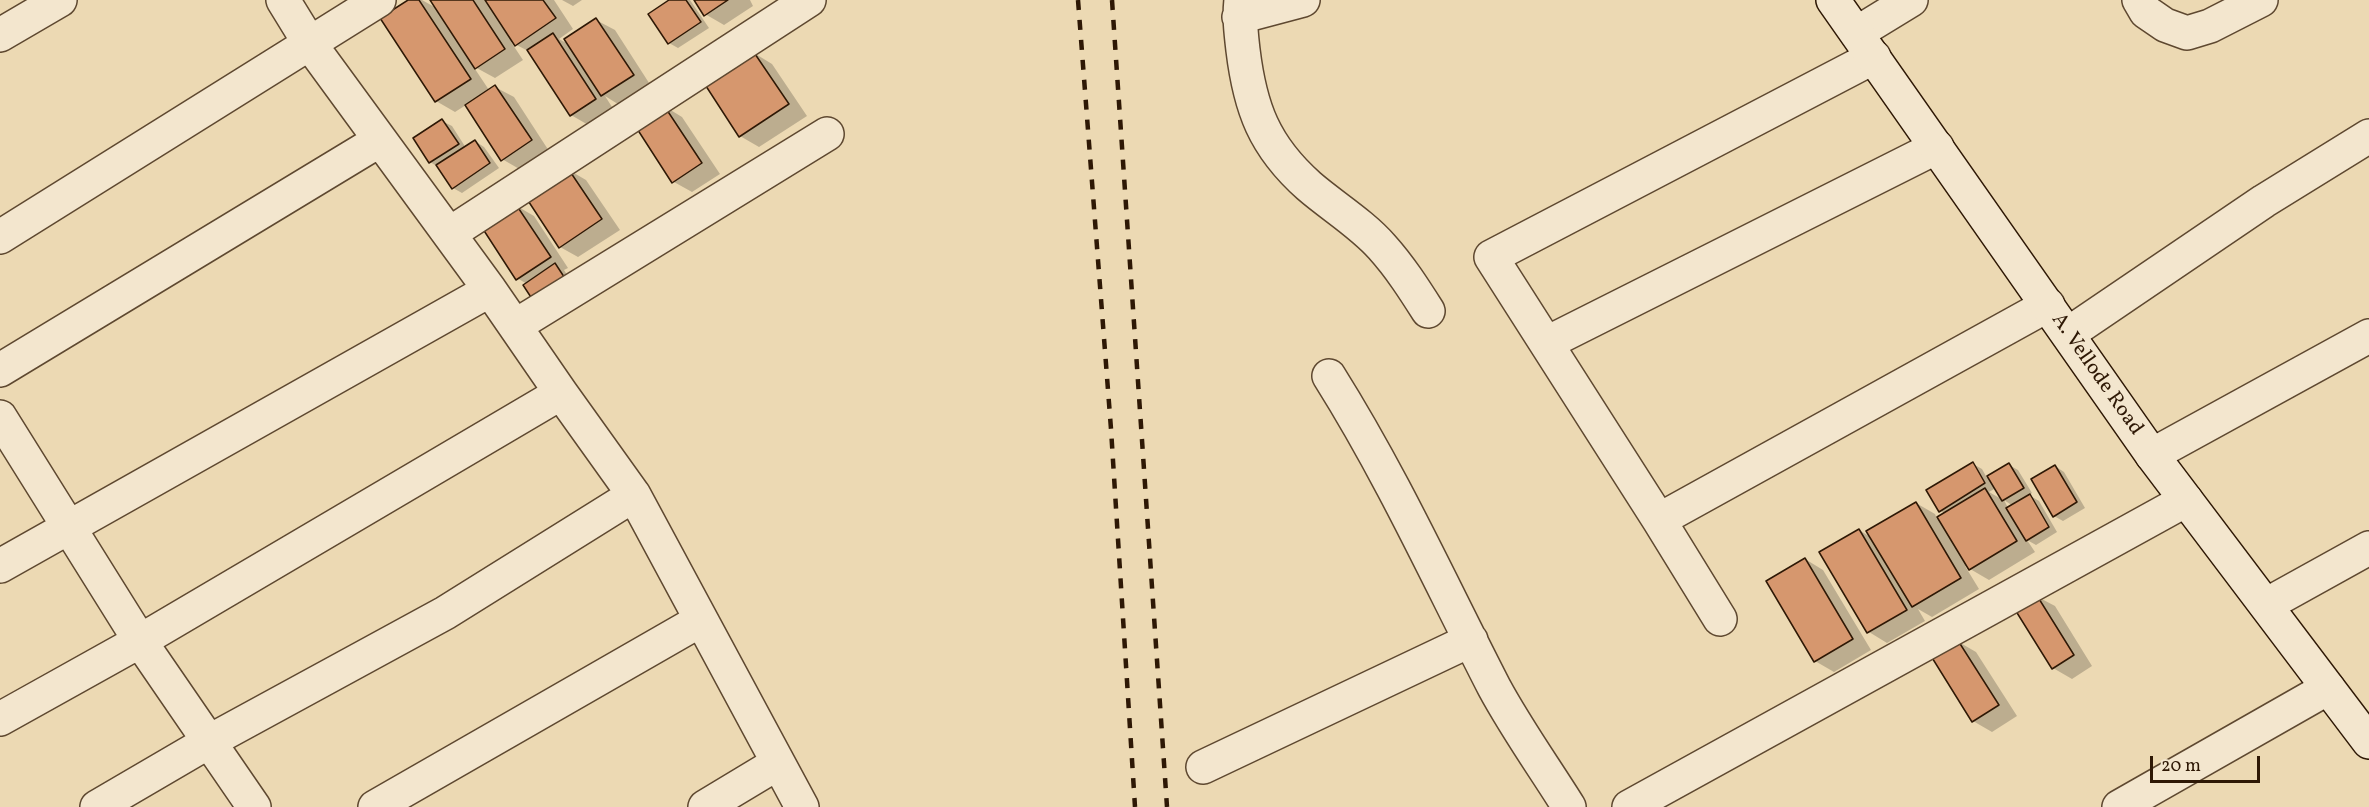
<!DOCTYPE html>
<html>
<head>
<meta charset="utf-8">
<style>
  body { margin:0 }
  #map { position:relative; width:2369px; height:807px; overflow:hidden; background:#ecd9b3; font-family:Vollkorn,serif }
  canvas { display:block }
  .scale { position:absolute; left:2150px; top:756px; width:110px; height:27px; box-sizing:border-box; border:3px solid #2e1805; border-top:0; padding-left:8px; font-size:18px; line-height:21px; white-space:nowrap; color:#2e1805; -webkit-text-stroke:4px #f3e6ce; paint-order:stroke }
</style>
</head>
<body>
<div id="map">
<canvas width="2369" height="807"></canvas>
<div class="scale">20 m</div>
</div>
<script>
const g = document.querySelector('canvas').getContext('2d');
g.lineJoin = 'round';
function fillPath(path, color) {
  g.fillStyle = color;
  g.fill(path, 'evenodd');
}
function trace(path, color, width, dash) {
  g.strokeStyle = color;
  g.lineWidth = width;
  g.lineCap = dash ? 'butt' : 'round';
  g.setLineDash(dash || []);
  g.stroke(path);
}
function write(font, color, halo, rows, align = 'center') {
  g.font = font + ' Vollkorn,serif';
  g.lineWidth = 4.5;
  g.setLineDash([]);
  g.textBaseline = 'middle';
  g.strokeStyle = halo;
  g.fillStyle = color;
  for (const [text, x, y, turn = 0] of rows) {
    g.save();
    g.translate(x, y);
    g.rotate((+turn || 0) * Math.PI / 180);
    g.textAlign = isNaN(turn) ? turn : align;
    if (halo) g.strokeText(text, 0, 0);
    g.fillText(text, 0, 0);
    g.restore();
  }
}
fillPath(new Path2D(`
  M411,0H422L438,9L432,0H554L573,29L559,39L570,45L596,20L615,30L651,86L621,106L605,96L614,110L590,126L571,115L530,52L511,42L523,60L495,78L473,66L489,90L495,87L514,97L549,151L521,170L502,159L466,105L455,112L436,101Z
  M562,0H582L573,6Z
  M671,0H690L709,28L678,48L669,43Z
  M695,0H750L753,6L724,25L705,14Z
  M754,53L772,64L807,116L759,147L740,136Z
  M664,106L682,117L720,174L692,192L674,182Z
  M442,121L452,126L466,148L475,141L484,147L499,168L462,193L453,188L440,168L430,162Z
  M567,169L586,180L620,230L578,257L560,247Z
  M515,205L534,216L568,268L564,270L578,292L527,284L517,278Z
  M1973,464L1982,469L1987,478L2009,465L2018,470L2032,493L2029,495L2039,501L2057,532L2036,545L2027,540L2035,552L1989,580L1965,566L1979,589L1932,617L1918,609L1925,621L1887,643L1869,632L1821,553L1859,530L1872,538L1916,503L1935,514L1937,519L1945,514L1940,510ZM1996,488L2003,500L1989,492ZM2004,500L2013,506L2008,508Z
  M2055,466L2064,472L2085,508L2063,521L2054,516Z
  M1805,559L1823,570L1871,650L1834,672L1815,661L1768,582Z
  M2036,596L2055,606L2092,666L2072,679L2053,668Z
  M1957,641L1976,652L2017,716L1992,732L1973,721Z`), '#0003');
const building = new Path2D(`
  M408,0H419L471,79L435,102L380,18Z
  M430,0H473L505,49L475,69Z
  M485,0H543L556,18L515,46Z
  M669,0H686L701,22L668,44L648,14Z
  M694,0H728L704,16Z
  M596,18L634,75L601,96L564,39Z
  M553,33L596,99L570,116L527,50Z
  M753,51L789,104L739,137L704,83Z
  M495,85L532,140L501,161L465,105Z
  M663,104L702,163L672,183L634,124Z
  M442,119L459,144L429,163L413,138Z
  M475,140L490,163L452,189L436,165Z
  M567,167L602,219L559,248L525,196Z
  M515,203L551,257L516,280L481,226Z
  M555,263L570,286L538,308L523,285Z
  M1973,462L1985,483L1939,512L1926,490Z
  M2009,463L2024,488L2002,501L1987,476Z
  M2055,465L2077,502L2053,517L2031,479Z
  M1985,488L2017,541L1969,570L1937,517Z
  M2030,494L2049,527L2026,541L2006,508Z
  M1916,502L1961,578L1912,607L1866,531Z
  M1859,529L1907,610L1867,633L1819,552Z
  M1805,558L1853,639L1814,662L1766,581Z
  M2036,594L2074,655L2052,669L2014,608Z
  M1957,639L1999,705L1972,722L1931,656Z`);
fillPath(building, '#d6976e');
trace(building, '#2e1805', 1.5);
const street = new Path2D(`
  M283,0L310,44L490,290L561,393L634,495L802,807
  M1241,0C1239,17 1241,33 1243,50C1250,108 1264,146 1309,186C1332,206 1362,224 1382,247C1400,267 1414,289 1428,311
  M2139,0L2146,12L2165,25L2187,33L2210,26L2261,0
  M1239,17L1303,0
  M1857,33L1911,0
  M0,35L60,0
  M449,234L809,0
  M0,237L379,0
  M515,326L827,134
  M2068,334L2264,201L2369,136
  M1547,343L1937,147
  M0,370L380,140
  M1329,376C1392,476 1440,582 1494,687C1516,728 1544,767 1569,807
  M0,417L140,641L254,807
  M2152,455L2369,336
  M1659,520L2048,305
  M0,566L490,290
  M2266,605L2369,548
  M1720,619L1659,520L1491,257L1874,57
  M0,719L140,641L561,393
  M1203,767L1471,640
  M97,807L210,741L445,613L634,495
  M375,807L701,620
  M705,807L778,763
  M1629,807L2186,500
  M2119,807L2328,688`);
const secondary = new Path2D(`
  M1833,0L2152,455L2369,742`);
trace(street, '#5e4830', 36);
trace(secondary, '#2e1805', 36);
trace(street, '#f3e6ce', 33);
trace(secondary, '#f3e6ce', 33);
trace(new Path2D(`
  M1078,0L1111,429L1135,807
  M1112,0L1167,807`), '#2e1805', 4.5, [10, 10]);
write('21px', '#2e1805', '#f3e6ce', [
  ["A. Vellode Road",2096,375,55]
]);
</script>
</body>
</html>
